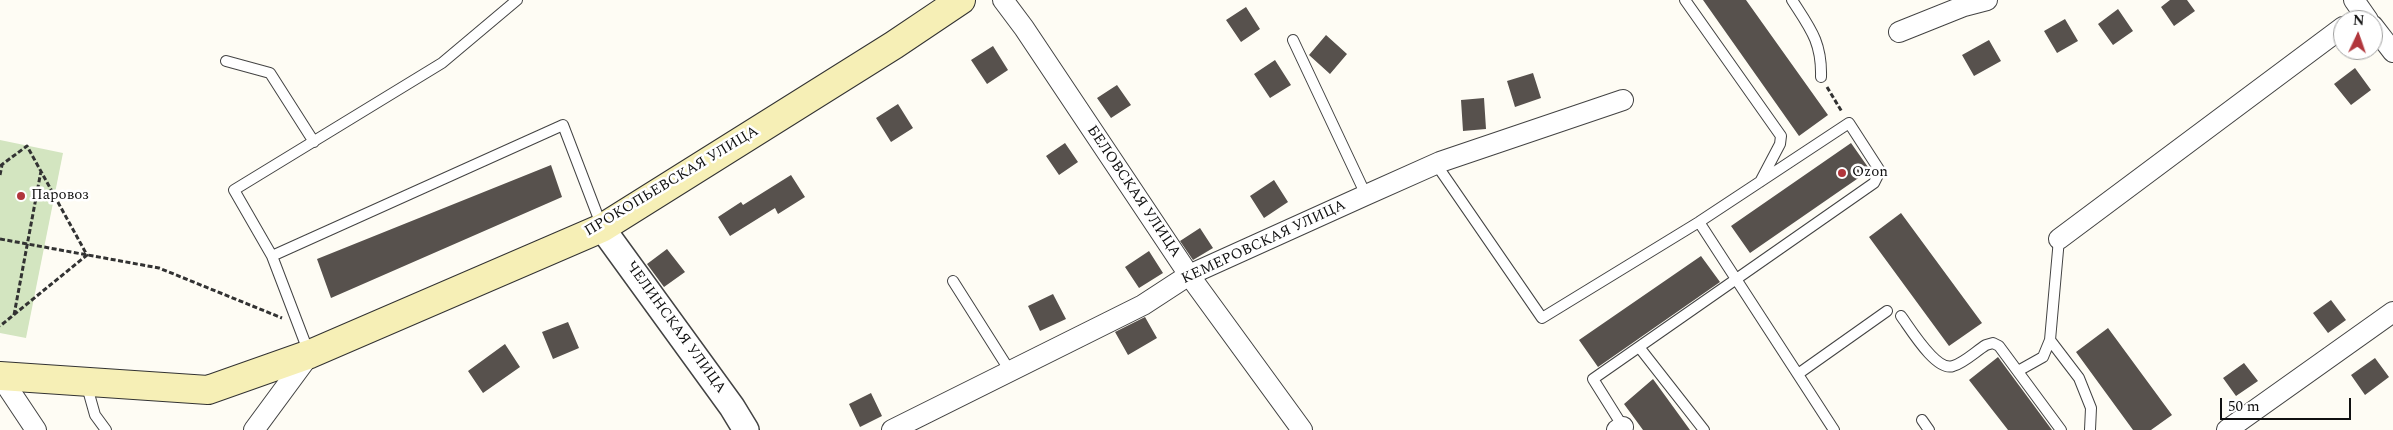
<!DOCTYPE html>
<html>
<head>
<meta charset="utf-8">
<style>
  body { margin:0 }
  #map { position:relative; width:2393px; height:430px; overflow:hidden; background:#fefcf4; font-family:Spectral,serif }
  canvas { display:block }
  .north { position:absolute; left:2333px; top:10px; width:50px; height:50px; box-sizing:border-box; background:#fff; border:1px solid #9f9f9f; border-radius:50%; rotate:3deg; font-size:14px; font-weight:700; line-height:20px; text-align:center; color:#101010 }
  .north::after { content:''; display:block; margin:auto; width:18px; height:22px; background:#b1363c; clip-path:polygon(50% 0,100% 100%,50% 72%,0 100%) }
  .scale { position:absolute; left:2220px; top:398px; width:131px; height:22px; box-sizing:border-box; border:2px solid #101010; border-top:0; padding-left:6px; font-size:15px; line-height:18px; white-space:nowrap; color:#101010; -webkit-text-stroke:4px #fff; paint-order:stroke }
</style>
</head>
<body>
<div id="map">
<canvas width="2393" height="430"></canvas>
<div class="north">N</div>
<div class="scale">50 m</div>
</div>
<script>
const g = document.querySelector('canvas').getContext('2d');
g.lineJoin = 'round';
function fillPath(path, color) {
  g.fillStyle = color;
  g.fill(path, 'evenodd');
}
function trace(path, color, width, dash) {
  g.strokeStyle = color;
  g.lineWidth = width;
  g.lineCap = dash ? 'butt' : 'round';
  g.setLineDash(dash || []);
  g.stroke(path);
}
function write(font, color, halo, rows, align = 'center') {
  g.font = font + ' Spectral,serif';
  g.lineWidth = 5;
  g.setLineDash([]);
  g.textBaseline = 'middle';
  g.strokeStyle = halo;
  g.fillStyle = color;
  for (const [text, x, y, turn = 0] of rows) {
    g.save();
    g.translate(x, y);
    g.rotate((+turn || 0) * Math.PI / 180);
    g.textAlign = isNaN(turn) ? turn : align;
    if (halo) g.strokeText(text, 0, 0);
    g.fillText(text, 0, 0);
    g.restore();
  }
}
fillPath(new Path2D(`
  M0,140L63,153L26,338L0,333Z`), '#d3e5c0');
fillPath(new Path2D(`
  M1703,0H1746L1828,115L1799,136Z
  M2170,0H2187L2195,11L2174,26L2161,7Z
  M1246,7L1260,29L1241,42L1226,20Z
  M2118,9L2133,31L2113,45L2098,24Z
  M2065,19L2078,41L2057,53L2044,31Z
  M1326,35L1347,54L1330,74L1309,55Z
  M1989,40L2001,61L1974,76L1962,55Z
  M993,46L1008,70L987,84L971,60Z
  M1275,60L1291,85L1270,98L1254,74Z
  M2355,68L2371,90L2351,105L2334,84Z
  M1533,73L1541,98L1515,107L1507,81Z
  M1117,85L1131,105L1111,118L1097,98Z
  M1484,98L1486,129L1463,131L1461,100Z
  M898,104L913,128L891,142L876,118Z
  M1065,143L1078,162L1059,175L1046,156Z
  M1851,143L1870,170L1750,253L1731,226Z
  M551,165L562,197L331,298L317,259Z
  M791,175L805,197L778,214L775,208L730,236L718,217L741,202L743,205Z
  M1274,180L1288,202L1264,218L1250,196Z
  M1901,213L1982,323L1949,346L1869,237Z
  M1200,228L1213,248L1193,260L1180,241Z
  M667,249L685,272L664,287L647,264Z
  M1149,251L1163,273L1139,288L1125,267Z
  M1701,256L1720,282L1598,367L1579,340Z
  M1053,294L1066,319L1040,331L1028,306Z
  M2331,300L2346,320L2328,333L2313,313Z
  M1145,317L1157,338L1128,355L1115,332Z
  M568,322L579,348L553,359L542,332Z
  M2108,328L2172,415L2151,430H2133L2076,352Z
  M505,344L520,367L483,393L468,371Z
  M1998,357L2052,430H2008L1969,380Z
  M2375,358L2389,377L2365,395L2351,375Z
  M2244,363L2258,381L2236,396L2223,378Z
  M1653,379L1690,430H1643L1624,404Z
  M871,393L882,416L860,427L849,404Z`), '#57514d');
const service = new Path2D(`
  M1685,0L1781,136L1780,144L1760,182
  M1792,0C1810,28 1822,42 1821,77
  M1293,40L1366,195
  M226,61L270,73L314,142
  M1436,164L1542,318L1699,222L1849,123L1880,171L1874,183L1593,379L1625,430
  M1699,222L1834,430
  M272,256L563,125L602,227
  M953,281L1010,371
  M1901,316C1910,328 1936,372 1953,366C1964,363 1976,351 1986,345L1993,343L1999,346L2061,430
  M2050,340L2079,378L2091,408L2090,430
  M1639,347L1704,430
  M309,353L272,256L234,190L442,63L517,0
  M2018,371L2043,357L2050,340L2059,239
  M1798,374L1887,311
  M86,383L95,415L106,430
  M1922,420L1929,430`);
const minor = new Path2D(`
  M1003,0L1024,28L1189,275L1302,430
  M2354,0L2368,20
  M2373,26L2393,52
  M1899,32L1964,6L1987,0
  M2059,239L2343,27
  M0,376L36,430
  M254,430L310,354
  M892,430L1143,305L1189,275L1366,195L1440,162L1623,100
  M1617,430L1623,427
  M2227,430L2393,312`);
const tertiary = new Path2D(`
  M602,228L732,407L746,430`);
const secondary = new Path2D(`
  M0,376L208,390L310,354L602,228L894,45L961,0`);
trace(service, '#434343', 12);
trace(minor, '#434343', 22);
trace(tertiary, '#434343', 28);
trace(secondary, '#323232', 30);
trace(new Path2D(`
  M1827,87L1842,112
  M0,166L27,146L87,255L0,326
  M0,175L2,165
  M0,239L159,268L282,318
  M14,315L41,171`), '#323232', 3, [5, 2.5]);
trace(service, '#fff', 10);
trace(minor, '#fff', 20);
trace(tertiary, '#fff', 25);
trace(secondary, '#f6efb6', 28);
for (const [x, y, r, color] of [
  [1842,173,5,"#b1363c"],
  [21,196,5,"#b1363c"]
]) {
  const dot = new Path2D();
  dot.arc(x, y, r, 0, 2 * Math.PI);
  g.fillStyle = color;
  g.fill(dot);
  trace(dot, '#fff', 2);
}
write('15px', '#101010', '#fff', [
  ["Ozon",1852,173],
  ["Паровоз",31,196]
], 'left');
write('15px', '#101010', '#fff', [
  ["ПРОКОПЬЕВСКАЯ УЛИЦА",672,182,-31],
  ["БЕЛОВСКАЯ УЛИЦА",1133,192,56],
  ["КЕМЕРОВСКАЯ УЛИЦА",1264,243,-25],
  ["ЧЕЛИНСКАЯ УЛИЦА",675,328,54]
]);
</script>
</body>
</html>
